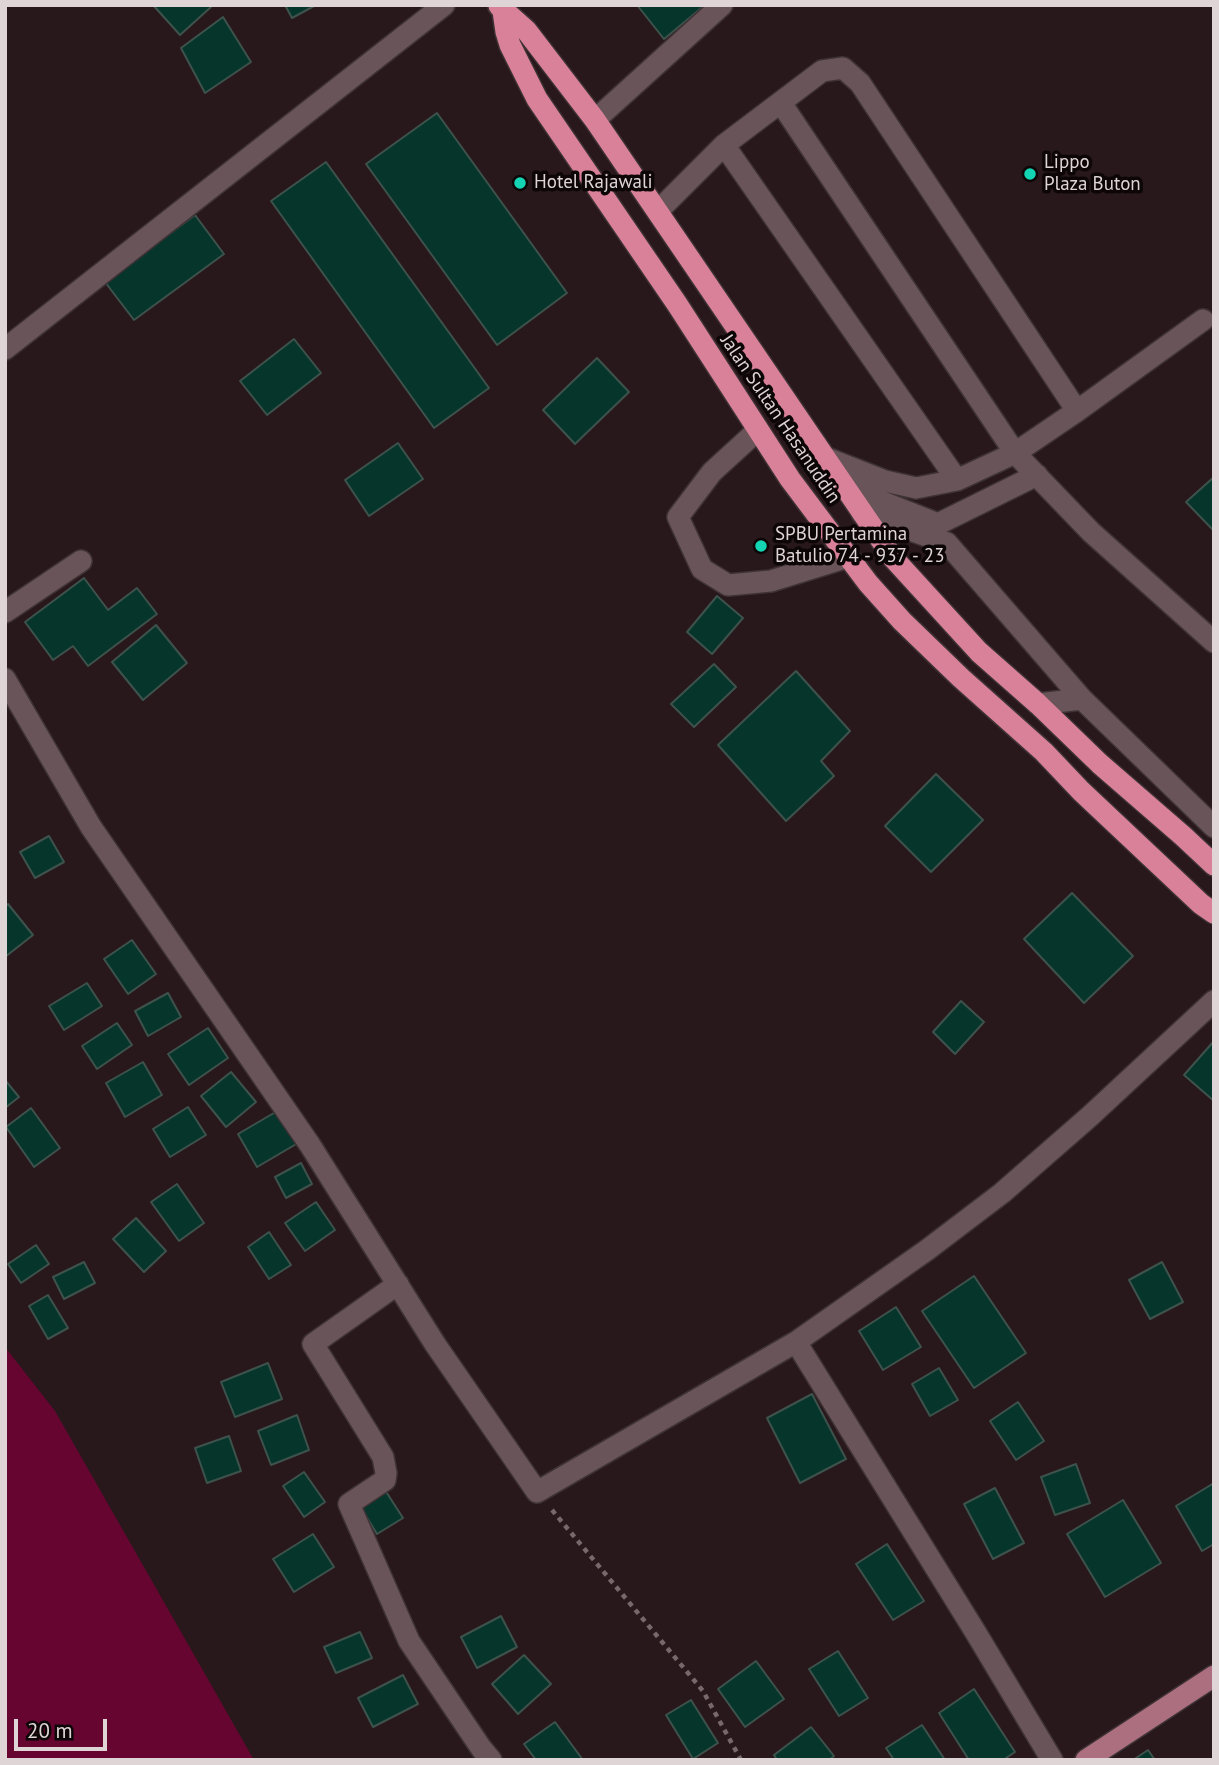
<!DOCTYPE html>
<html>
<head>
<meta charset="utf-8">
<style>
  body { margin:0 }
  #map { position:relative; width:1219px; height:1765px; overflow:hidden; background:#28181c; font-family:"PT Sans",sans-serif }
  canvas { display:block }
  .frame { position:absolute; inset:0; border:7px solid #dfd4d6; pointer-events:none }
  .scale { position:absolute; left:14px; top:1719px; width:93px; height:32px; box-sizing:border-box; border:4px solid #dfd4d6; border-top:0; padding-left:9px; font-size:21px; line-height:24px; white-space:nowrap; color:#dfd4d6; -webkit-text-stroke:5px #0c0607; paint-order:stroke }
</style>
</head>
<body>
<div id="map">
<canvas width="1219" height="1765"></canvas>
<div class="frame"></div>
<div class="scale">20 m</div>
</div>
<script>
const g = document.querySelector('canvas').getContext('2d');
g.lineJoin = 'round';
function fillPath(path, color) {
  g.fillStyle = color;
  g.fill(path, 'evenodd');
}
function trace(path, color, width, dash) {
  g.strokeStyle = color;
  g.lineWidth = width;
  g.lineCap = dash ? 'butt' : 'round';
  g.setLineDash(dash || []);
  g.stroke(path);
}
function write(font, color, halo, rows, align = 'center') {
  g.font = font + ' "PT Sans",sans-serif';
  g.lineWidth = 7;
  g.setLineDash([]);
  g.textBaseline = 'middle';
  g.strokeStyle = halo;
  g.fillStyle = color;
  for (const [text, x, y, turn = 0] of rows) {
    g.save();
    g.translate(x, y);
    g.rotate((+turn || 0) * Math.PI / 180);
    g.textAlign = isNaN(turn) ? turn : align;
    if (halo) g.strokeText(text, 0, 0);
    g.fillText(text, 0, 0);
    g.restore();
  }
}
fillPath(new Path2D(`
  M5,1347L55,1411L254,1760H5Z`), '#650530');
const building = new Path2D(`
  M153,5H209L211,7L180,35Z
  M285,5H316L292,18Z
  M637,5H705L664,39Z
  M223,17L251,62L205,93L181,48Z
  M437,113L567,293L497,345L366,164Z
  M326,162L489,388L434,428L271,201Z
  M195,215L224,254L134,320L105,282Z
  M294,339L321,373L267,415L240,381Z
  M597,358L629,392L575,444L543,410Z
  M398,443L423,479L369,516L345,480Z
  M1214,477V531L1186,502Z
  M84,578L108,610L137,588L157,614L88,666L73,646L53,660L25,622Z
  M717,596L743,618L712,654L687,632Z
  M156,625L187,663L143,700L112,662Z
  M714,664L736,687L694,727L671,704Z
  M796,671L850,731L821,761L834,776L786,821L718,745Z
  M936,774L983,820L931,872L885,826Z
  M49,836L64,862L35,878L20,852Z
  M1072,893L1133,956L1084,1003L1024,939Z
  M8,904L33,935L5,957V906Z
  M132,940L156,974L128,994L104,959Z
  M87,983L102,1006L64,1030L49,1006Z
  M168,993L181,1017L148,1036L135,1011Z
  M961,1001L984,1022L955,1054L933,1032Z
  M117,1023L132,1045L97,1069L82,1046Z
  M208,1028L228,1058L189,1085L168,1054Z
  M1214,1041V1101L1184,1075Z
  M143,1062L162,1095L125,1117L106,1083Z
  M231,1072L256,1102L226,1127L201,1096Z
  M5,1080L19,1097L5,1108Z
  M188,1107L206,1135L170,1157L153,1129Z
  M31,1108L60,1148L34,1167L6,1127Z
  M279,1110L298,1143L257,1167L238,1134Z
  M301,1163L312,1184L286,1198L275,1177Z
  M177,1184L204,1223L179,1241L151,1202Z
  M316,1202L335,1230L305,1251L285,1223Z
  M136,1218L166,1251L144,1272L113,1239Z
  M269,1232L291,1265L269,1279L248,1247Z
  M36,1245L49,1264L21,1283L8,1264Z
  M84,1262L95,1283L64,1299L53,1277Z
  M1162,1262L1183,1302L1150,1319L1129,1280Z
  M974,1276L1026,1353L974,1388L922,1311Z
  M48,1295L68,1328L48,1339L29,1306Z
  M896,1307L921,1347L883,1370L859,1331Z
  M268,1363L282,1399L235,1417L221,1382Z
  M939,1368L958,1400L930,1416L912,1384Z
  M812,1394L846,1459L800,1483L767,1418Z
  M1018,1402L1044,1441L1016,1460L990,1421Z
  M297,1415L309,1450L271,1465L258,1431Z
  M229,1436L241,1471L207,1483L195,1448Z
  M1076,1464L1090,1503L1055,1515L1041,1477Z
  M304,1472L325,1502L304,1517L283,1486Z
  M1214,1483V1544L1202,1551L1176,1506Z
  M995,1488L1024,1543L993,1559L964,1504Z
  M385,1490L403,1518L377,1534L360,1506Z
  M1123,1500L1161,1563L1105,1597L1067,1534Z
  M313,1534L334,1567L294,1592L273,1559Z
  M887,1544L924,1601L893,1620L856,1564Z
  M501,1616L517,1647L477,1668L461,1637Z
  M360,1632L372,1658L336,1673L324,1647Z
  M838,1651L868,1698L839,1716L809,1669Z
  M524,1655L551,1684L518,1714L492,1684Z
  M756,1661L784,1699L745,1727L718,1689Z
  M403,1675L418,1704L373,1727L358,1698Z
  M974,1689L1015,1752L1003,1760H969L939,1713Z
  M691,1700L718,1743L693,1759L666,1715Z
  M555,1722L583,1760H536L524,1744Z
  M922,1725L945,1760H894L886,1748Z
  M811,1727L834,1756L829,1760H777L774,1755Z
  M1148,1750L1155,1760H1133Z`);
fillPath(building, '#06352c');
trace(building, '#3e524c', 2);
const minor = new Path2D(`
  M781,103L1015,453L1091,532L1214,642
  M595,120L722,5
  M724,145L957,480
  M658,211L724,145L822,71L843,68L860,83L1077,411
  M5,349L444,5
  M758,430L712,472L678,517L702,569L728,585L771,581L848,557
  M824,457L885,481L916,488L957,480L1015,453L1077,411L1203,320
  M845,487L938,524L1037,475
  M862,513L947,543L1082,699
  M5,612L81,561
  M5,679L91,827L310,1145L435,1344L537,1492L796,1342L927,1250L1002,1193L1089,1117L1214,1001
  M1038,704L1082,699L1214,827
  M398,1284L313,1344L383,1457L386,1473L385,1480L349,1504L409,1641L481,1748L491,1760
  M796,1342L976,1633L1052,1760`);
const major = new Path2D(`
  M1086,1760L1214,1676`);
const highway = new Path2D(`
  M499,6L526,30L595,120L894,559L979,652L1038,704L1100,764L1183,836L1214,865
  M503,11L506,32L510,45L537,99L677,304L790,479L868,583L902,621L961,678L1044,752L1081,791L1201,904L1214,913`);
trace(minor, '#3e3235', 24);
trace(major, '#3e3235', 24);
trace(highway, '#3e3235', 24);
trace(new Path2D(`
  M552,1510L703,1691L741,1760`), '#76686b', 4.5, [5, 5]);
trace(minor, '#685459', 21);
trace(major, '#ab6f7f', 21);
trace(highway, '#d88199', 21);
for (const [x, y, r, color] of [
  [1030,174,7,"#13d5b3"],
  [520,183,7,"#13d5b3"],
  [761,546,7,"#13d5b3"]
]) {
  const dot = new Path2D();
  dot.arc(x, y, r, 0, 2 * Math.PI);
  g.fillStyle = color;
  g.fill(dot);
  trace(dot, '#0c0607', 2.5);
}
write('19px', '#dfd4d6', '#0c0607', [
  ["Lippo",1044,163],
  ["Plaza Buton",1044,185],
  ["Hotel Rajawali",534,183],
  ["SPBU Pertamina",775,535],
  ["Batulio 74 - 937 - 23",775,557]
], 'left');
write('19px', '#dfd4d6', '#0c0607', [
  ["Jalan Sultan Hasanuddin",780,419,56]
]);
</script>
</body>
</html>
